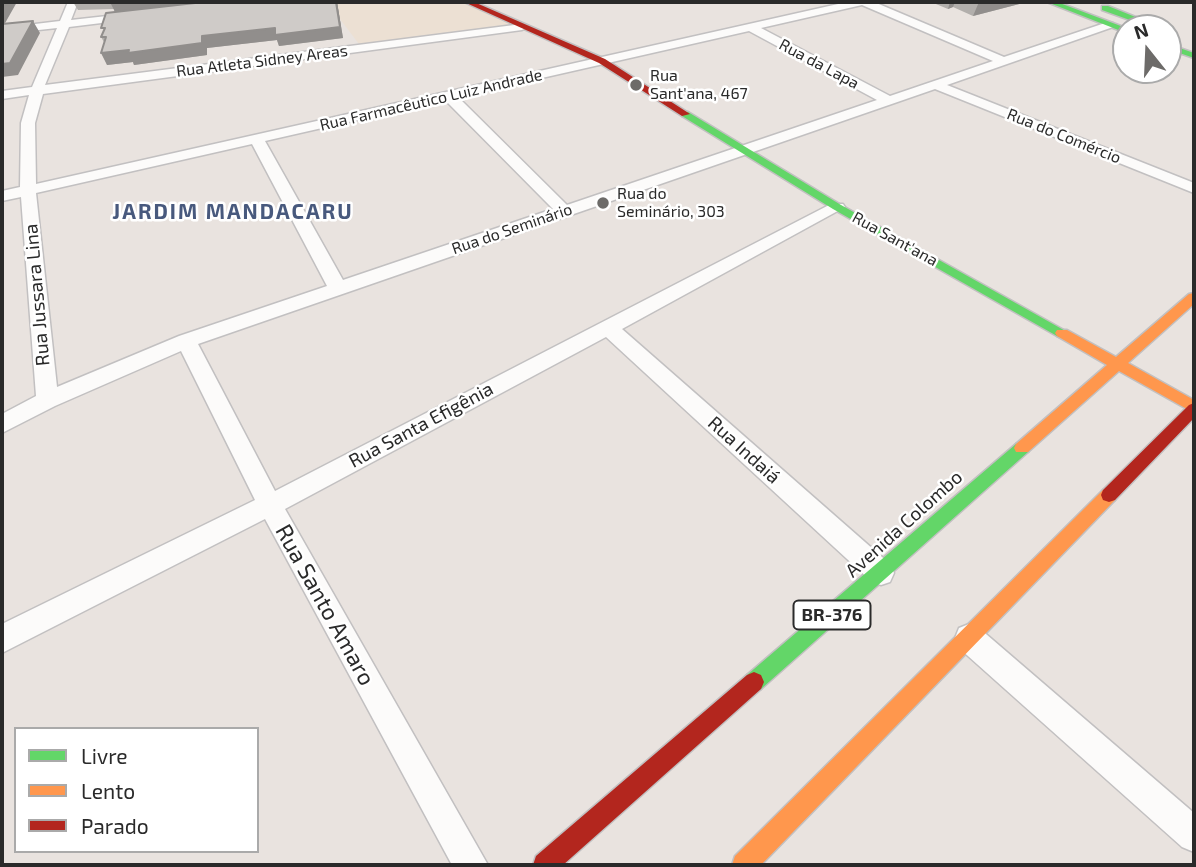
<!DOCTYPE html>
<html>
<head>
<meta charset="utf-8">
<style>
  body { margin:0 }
  #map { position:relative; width:1196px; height:867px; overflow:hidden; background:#e9e3df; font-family:"Exo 2",sans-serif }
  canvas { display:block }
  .frame { position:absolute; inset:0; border:4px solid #2a2a2a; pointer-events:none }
  .legend { position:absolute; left:14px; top:727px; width:245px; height:126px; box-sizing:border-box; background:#fff; border:2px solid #aaa; margin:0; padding:9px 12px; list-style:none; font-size:21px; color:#2a2a2a }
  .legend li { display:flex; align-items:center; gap:14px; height:35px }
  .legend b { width:35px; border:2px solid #aaa }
  .north { position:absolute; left:1112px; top:14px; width:70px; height:70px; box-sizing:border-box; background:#fff; border:2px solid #aaa; border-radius:50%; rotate:342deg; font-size:19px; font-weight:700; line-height:28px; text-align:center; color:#2a2a2a }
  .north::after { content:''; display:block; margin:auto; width:24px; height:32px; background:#6d6b69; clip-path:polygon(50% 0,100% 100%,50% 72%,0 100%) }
</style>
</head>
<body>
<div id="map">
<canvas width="1196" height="867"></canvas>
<div class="frame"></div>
<ul class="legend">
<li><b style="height:9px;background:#63d668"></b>Livre</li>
<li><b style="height:9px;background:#ff974d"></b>Lento</li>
<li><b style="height:9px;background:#b3261e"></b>Parado</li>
</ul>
<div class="north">N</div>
</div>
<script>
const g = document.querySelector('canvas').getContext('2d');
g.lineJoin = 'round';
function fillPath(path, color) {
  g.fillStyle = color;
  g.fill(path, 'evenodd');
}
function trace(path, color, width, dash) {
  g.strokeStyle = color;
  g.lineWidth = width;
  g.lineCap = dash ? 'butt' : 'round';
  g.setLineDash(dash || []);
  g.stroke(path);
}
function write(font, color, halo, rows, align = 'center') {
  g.font = font + ' "Exo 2",sans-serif';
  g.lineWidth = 5;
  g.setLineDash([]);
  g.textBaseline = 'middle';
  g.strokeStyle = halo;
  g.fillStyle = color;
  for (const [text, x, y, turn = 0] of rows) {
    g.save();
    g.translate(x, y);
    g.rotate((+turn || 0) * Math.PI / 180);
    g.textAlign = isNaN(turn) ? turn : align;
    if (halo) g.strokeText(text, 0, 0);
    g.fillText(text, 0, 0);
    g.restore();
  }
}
fillPath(new Path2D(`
  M327,2H468L522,27L362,48Z`), '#ece0d3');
const street = new Path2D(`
  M68,2H78L71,20L134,13L140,16L134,19L69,27L45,85L522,24L528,27L522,30L43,94L35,123L36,184L847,2H874L1004,57L1105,23H1113V27L947,85L1194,183V193L935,89L198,344L275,491L831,204H843L845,207L622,329L890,564L894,573L890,582L881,585L872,582L606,337L285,509L488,865H452L265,519L2,653V624L255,500L181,351L55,406L2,433V414L36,396L21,197L2,201V191L20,187L21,123L29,95L2,99V91L32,87L57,28L2,34V28L60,21ZM862,5L993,61L890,96L761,28ZM749,31L877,100L567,205L458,97ZM445,100L553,209L343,280L265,141ZM252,144L327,286L179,336L57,387L36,193Z
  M969,624L979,628L1194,813V852L1182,847L959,648L955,638L959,628Z`);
const fast = new Path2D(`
  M1047,2H1057L1126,28V33Z
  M1102,6H1108L1163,28H1152L1102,10Z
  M1168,44L1194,53V58L1168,49Z
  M682,112H688L841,205L1069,333L1062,338L1057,336L833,209L682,116Z
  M1022,442L1028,444L1030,448L1028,452L761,689L754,692L747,689L744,682L747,675L1016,444Z`);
const slow = new Path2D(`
  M1194,293V304L1128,363L1194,400V413L1119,371L1028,452H1016L1014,448L1016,444L1107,365L1057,336L1055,333L1057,330H1067L1116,357L1189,294Z
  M1109,488L1115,490L1117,495L1115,500L761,865H732L735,856L1103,490Z`);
const jam = new Path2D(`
  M464,2H474L605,59L690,114L682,116L599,63Z
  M1194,403V418L1115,500L1109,502L1103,500L1101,495L1103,490L1189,405Z
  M754,672L761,675L764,682L761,689L563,865H533L536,856L747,675Z`);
trace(street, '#c2c0c1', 3);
trace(fast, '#c2c0c1', 3);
trace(slow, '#c2c0c1', 3);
trace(jam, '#c2c0c1', 3);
fillPath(street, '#fcfbfa');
fillPath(fast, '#63d668');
fillPath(slow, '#ff974d');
fillPath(jam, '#b3261e');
fillPath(new Path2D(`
  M73,2H337L343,38L279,46L277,40L207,48V55L134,65L133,62L107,65L104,42L101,37L115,12L114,9L78,10Z
  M931,2H1027L973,16L953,7L948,9Z`), '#b2afac');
fillPath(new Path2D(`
  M4,2H17L4,25L2,26V6Z
  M110,2H205L115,12Z
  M337,2L343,38L279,46L277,40L207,48V55L134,65L133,62L107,65L101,53L202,36Z
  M950,2H955L953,7L948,9Z
  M979,2H1027L973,16Z
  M33,21L40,33L18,75L2,77V64Z`), '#918e8c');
const building = new Path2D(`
  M204,2H336L340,27L275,35V28L202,36V43L128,53L129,50L101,53L106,37H101L105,28H101L106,13Z
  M33,21L10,63L2,64V24Z`);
fillPath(building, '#cfcbc8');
trace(building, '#918e8c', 2);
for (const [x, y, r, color] of [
  [636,85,7,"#6d6b69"],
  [603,203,7,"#6d6b69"]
]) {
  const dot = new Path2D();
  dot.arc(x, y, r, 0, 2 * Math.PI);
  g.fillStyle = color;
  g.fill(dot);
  trace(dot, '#fff', 2.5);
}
write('16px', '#2a2a2a', '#fff', [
  ["Rua Atleta Sidney Areas",262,61,-7],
  ["Rua da Lapa",819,64,28],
  ["Rua Farmacêutico Luiz Andrade",431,100,-13],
  ["Rua do Comércio",1064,136,22],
  ["Rua do Seminário",512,229,-19],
  ["Rua Sant'ana",895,239,29]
]);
write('16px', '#2a2a2a', '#fff', [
  ["Rua",650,76],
  ["Sant'ana, 467",650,94],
  ["Rua do",617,194],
  ["Seminário, 303",617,212]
], 'left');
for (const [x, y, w] of [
  [832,615,77]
]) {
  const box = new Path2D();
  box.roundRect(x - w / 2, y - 14.5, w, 29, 5);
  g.fillStyle = '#fff';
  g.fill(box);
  trace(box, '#2a2a2a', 2);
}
write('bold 18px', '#2a2a2a', null, [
  ["BR-376",832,615]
]);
write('19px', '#2a2a2a', '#fff', [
  ["Rua Jussara Lina",37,295,-95],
  ["Rua Santa Efigênia",421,425,-28],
  ["Rua Indaiá",744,450,42],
  ["Avenida Colombo",904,524,-42]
]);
g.letterSpacing = '2px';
write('bold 21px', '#48597d', '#fff', [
  ["JARDIM MANDACARU",233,212]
]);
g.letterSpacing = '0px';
write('23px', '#2a2a2a', '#fff', [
  ["Rua Santo Amaro",325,605,61]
]);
</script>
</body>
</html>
